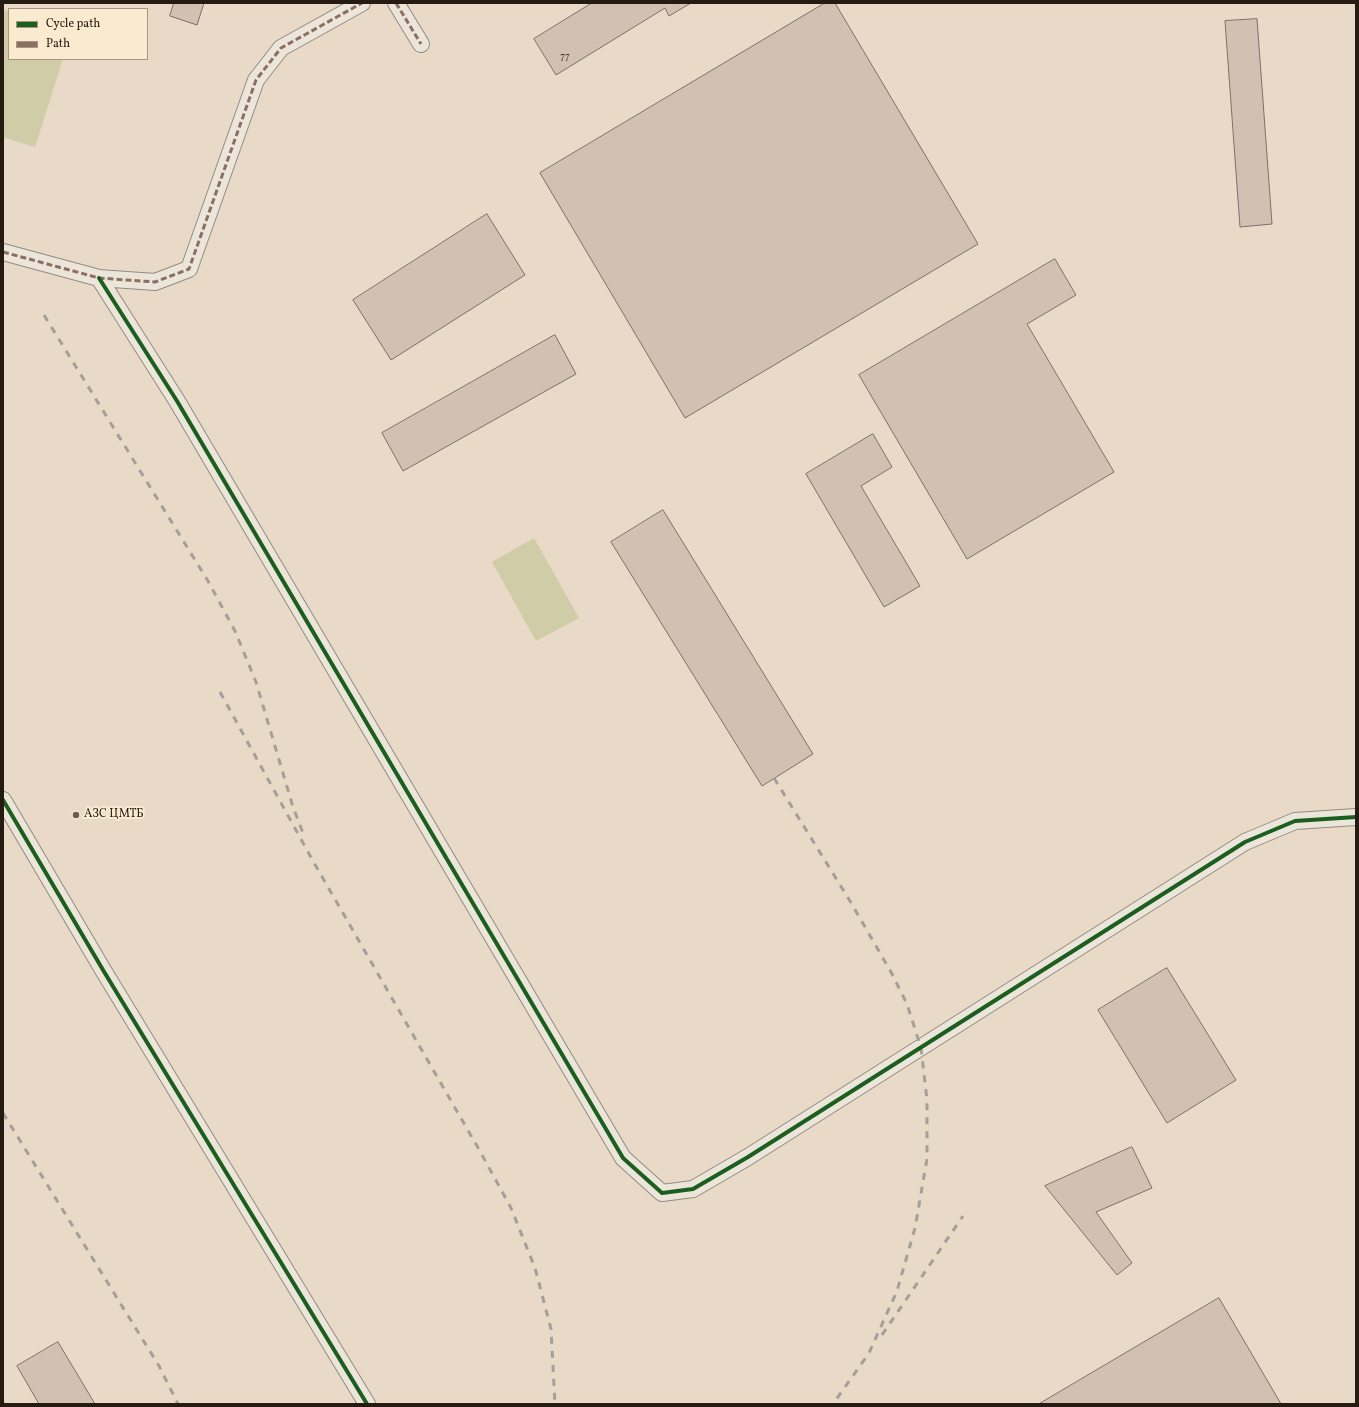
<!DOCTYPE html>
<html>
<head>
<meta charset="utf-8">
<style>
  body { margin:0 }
  #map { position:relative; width:1359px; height:1407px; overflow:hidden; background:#e8dac6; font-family:Vollkorn,serif }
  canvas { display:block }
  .frame { position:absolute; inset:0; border:4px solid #251b13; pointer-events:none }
  .legend { position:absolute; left:8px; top:8px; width:140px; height:52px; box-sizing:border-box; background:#faead0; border:1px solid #a59784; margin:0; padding:5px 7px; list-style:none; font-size:12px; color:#251b13 }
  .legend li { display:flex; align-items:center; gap:8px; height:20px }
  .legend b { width:20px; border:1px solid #a59784 }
</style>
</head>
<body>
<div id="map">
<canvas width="1359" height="1407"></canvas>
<div class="frame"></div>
<ul class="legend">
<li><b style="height:5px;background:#1b5e20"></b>Cycle path</li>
<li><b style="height:5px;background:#8d6e63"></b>Path</li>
</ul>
</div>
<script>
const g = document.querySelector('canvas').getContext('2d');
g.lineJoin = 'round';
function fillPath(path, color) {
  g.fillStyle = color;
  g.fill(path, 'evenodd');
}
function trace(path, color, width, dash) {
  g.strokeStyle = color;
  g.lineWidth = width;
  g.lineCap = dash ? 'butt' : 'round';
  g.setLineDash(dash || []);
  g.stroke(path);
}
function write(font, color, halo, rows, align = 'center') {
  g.font = font + ' Vollkorn,serif';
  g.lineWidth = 4;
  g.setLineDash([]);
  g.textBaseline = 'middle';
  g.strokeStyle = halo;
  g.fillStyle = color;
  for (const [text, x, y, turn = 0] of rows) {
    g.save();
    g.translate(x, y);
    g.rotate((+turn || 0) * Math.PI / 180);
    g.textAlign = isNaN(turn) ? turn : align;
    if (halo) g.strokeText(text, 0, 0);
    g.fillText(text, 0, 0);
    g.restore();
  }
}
fillPath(new Path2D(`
  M3,10L9,11V59H63L35,147L3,137Z
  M534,538L579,618L536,641L492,562Z`), '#d0cca7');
const building = new Path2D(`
  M174,3H204L197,25L170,16Z
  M592,3H691L669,16L665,8L556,75L534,39Z
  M825,3H835L978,244L685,418L540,173Z
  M1257,19L1272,224L1240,227L1225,21Z
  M487,214L525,275L391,360L353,300Z
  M1055,259L1076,295L1027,324L1114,472L967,559L859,375Z
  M555,335L576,374L403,471L382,433Z
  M873,434L892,467L861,486L920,586L884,607L806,474Z
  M663,510L813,754L762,786L611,542Z
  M1167,968L1236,1080L1167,1123L1098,1010Z
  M1132,1147L1152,1188L1096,1212L1132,1263L1117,1275L1045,1186Z
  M1219,1298L1281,1404H1039Z
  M58,1342L95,1404H39L17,1366Z`);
fillPath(building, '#d2c0b3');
trace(building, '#797267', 1);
const street = new Path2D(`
  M396,3L421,44
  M3,252L99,278L155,282L189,269L256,80L281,48L362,3
  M99,278L177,401L623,1158L662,1193L693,1189L748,1157L1245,842L1295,821L1356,817
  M3,800L103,970L367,1404`);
trace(street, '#948b80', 18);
trace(street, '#ebe5da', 16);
trace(new Path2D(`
  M44,315L208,581L235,631L256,682L293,807L303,833
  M220,692L313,861L481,1153L511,1208L535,1268L551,1329L555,1404
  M774,778L850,901L891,972L907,1004L921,1048L927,1100V1159L915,1228L897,1291L869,1353L833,1404
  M3,1113L159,1366L178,1404
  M882,1335L963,1216
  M3,1403L4,1404`), '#a69f97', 3, [7, 7]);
trace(new Path2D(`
  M396,3L421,44
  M3,252L99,278L155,282L189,269L256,80L281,48L362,3`), '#8d6e63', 3, [6, 3]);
trace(new Path2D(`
  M99,278L177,401L623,1158L662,1193L693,1189L748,1157L1245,842L1295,821L1356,817
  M3,800L103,970L367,1404`), '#1b5e20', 4);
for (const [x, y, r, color] of [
  [76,815,4,"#695e52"]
]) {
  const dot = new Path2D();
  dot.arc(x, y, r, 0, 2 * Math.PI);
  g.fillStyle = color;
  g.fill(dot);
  trace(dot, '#faead0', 1.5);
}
write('10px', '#50443b', null, [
  ["77",565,57]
]);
write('12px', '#251b13', '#faead0', [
  ["АЗС ЦМТБ",84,815]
], 'left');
</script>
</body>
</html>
